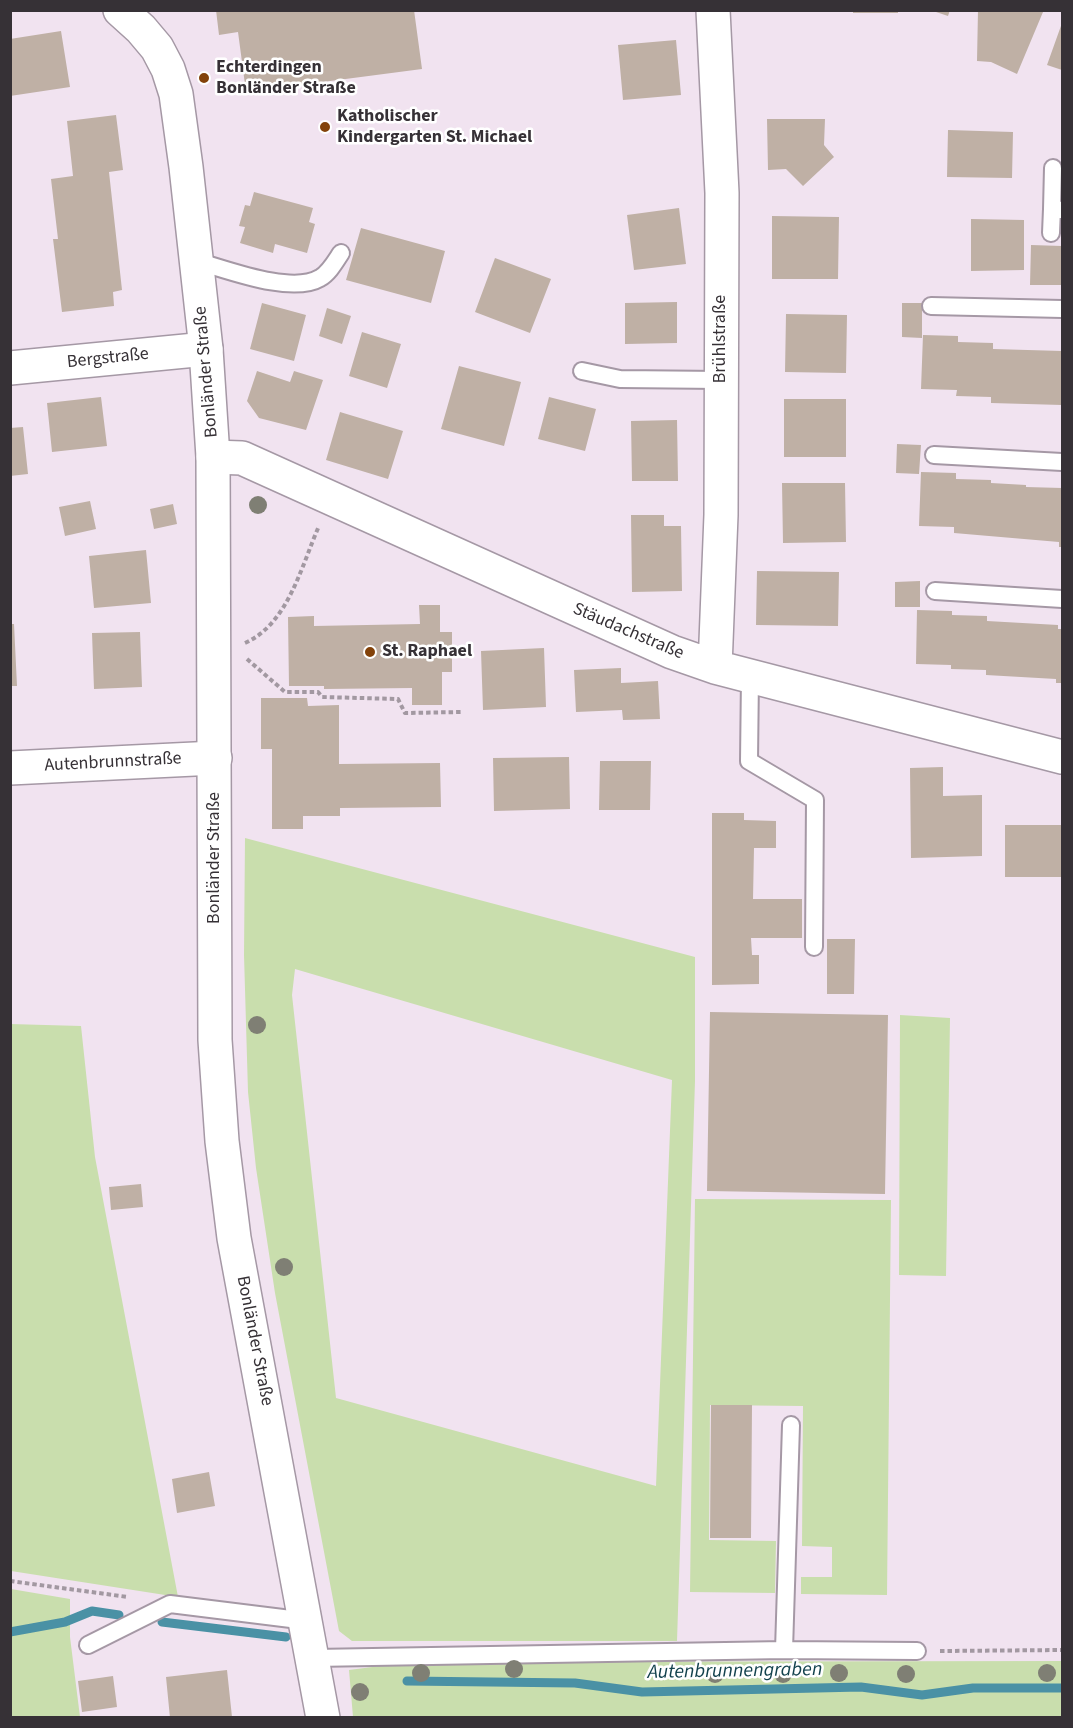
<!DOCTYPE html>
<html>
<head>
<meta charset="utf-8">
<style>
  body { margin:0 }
  #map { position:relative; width:1073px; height:1728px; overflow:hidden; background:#f1e3f0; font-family:"Source Sans 3",sans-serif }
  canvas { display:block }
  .frame { position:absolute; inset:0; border:12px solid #363136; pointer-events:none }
</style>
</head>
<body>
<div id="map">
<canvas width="1073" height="1728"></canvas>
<div class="frame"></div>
</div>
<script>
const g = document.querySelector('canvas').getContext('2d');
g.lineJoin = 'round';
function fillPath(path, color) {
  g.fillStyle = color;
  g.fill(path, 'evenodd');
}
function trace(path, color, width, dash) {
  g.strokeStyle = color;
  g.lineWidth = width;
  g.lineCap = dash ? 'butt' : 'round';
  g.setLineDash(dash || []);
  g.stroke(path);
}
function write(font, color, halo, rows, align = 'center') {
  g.font = font + ' "Source Sans 3",sans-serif';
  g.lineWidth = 5;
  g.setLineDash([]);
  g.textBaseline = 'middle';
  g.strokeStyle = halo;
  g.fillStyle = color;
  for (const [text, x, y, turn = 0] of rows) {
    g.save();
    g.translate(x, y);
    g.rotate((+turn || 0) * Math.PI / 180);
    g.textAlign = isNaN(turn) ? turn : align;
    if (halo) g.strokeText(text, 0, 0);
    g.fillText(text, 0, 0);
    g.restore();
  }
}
fillPath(new Path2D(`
  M245,838L695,957V1081L677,1641H352L339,1631L275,1293L256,1168L248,1092L244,955ZM295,969L672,1080L656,1486L336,1398L292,995Z
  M900,1015L950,1018L946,1276L899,1275Z
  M10,1024L81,1026L95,1157L178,1597L11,1571Z
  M695,1199L891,1200L887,1595L801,1594V1577H832V1547L802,1546L803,1406L710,1405L709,1540L776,1541L775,1593L690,1592Z
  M11,1589L70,1599V1637L80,1717H11Z
  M1062,1661V1717H353L349,1670L411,1662Z`), '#c9dead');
trace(new Path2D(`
  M162,1622L286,1637
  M10,1632L65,1622L92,1611L119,1615
  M407,1681L575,1683L642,1692L861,1687L922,1695L973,1688H1062`), '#4a91a5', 9);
fillPath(new Path2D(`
  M216,10H414L422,69L246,92L238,32L219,35Z
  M853,10H898V13H853Z
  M930,10H950L948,16Z
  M978,10L1043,12L1017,74L991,62L977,61Z
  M1062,23V70L1047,65Z
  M61,31L70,87L10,96V39Z
  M676,40L681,95L623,100L618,45Z
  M116,115L123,170L109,172L122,290L113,292L114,306L62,312L53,239H58L51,179L73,176L67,121Z
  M767,119H825L824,145L834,157L803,186L786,169L768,170Z
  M948,130L1013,132L1012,178L947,177Z
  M254,192L313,208L309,222L315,224L307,253L275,244L273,253L240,243L245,227L239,226L245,205L250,206Z
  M679,208L686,264L634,270L627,215Z
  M772,216L839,217L838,279H772Z
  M971,219L1024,220V270L971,271Z
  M361,228L445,251L431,303L346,280Z
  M1031,245L1062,246V285H1030Z
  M495,258L551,279L530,333L475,312Z
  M677,302V343L625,344V303Z
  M262,303L306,315L294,361L250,349Z
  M902,303H922V338L902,337Z
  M327,308L351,316L342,344L319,336Z
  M786,314L847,315L846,373L785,372Z
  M362,332L401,344L387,388L349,376Z
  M923,335L958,336V342L993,343V349L1062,351V405L991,403V397L956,396L957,390L921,389Z
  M459,366L521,382L504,446L441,429Z
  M257,371L290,382L294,371L323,380L306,430L259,418L247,401Z
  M101,397L107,446L52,452L47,403Z
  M549,397L596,409L585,451L538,439Z
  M784,399H846V457H784Z
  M340,412L403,431L388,479L326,460Z
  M677,420L678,481H632L631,421Z
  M23,427L28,474L10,476V428Z
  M897,444L921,445L919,474L896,473Z
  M921,472L956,473V479L991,480V483L1026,485V487L1062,488V547H1059V542L954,533V527L919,526Z
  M782,483H845L846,542L783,543Z
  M90,501L96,529L65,536L59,507Z
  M173,504L177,524L154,529L150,509Z
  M631,515H664V526H681L682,591L632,592Z
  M146,550L151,603L94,608L89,556Z
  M757,571L839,572L838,626L756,625Z
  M920,581V607H895V582Z
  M419,605H440V632H452V672H442V705H412V688L324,689V686H289L288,617L314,616V626L420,624Z
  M917,610L952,611V615L987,616V621L1058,625V629H1062V683H1056V679L986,675V670L951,669V665L916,664Z
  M10,624H14L17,686H10Z
  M140,632L142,687L94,689L92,633Z
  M544,648L546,707L483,710L481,651Z
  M621,668V683L658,681L660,719L623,720L622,710L576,712L574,670Z
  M261,698H307L308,706L339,705V764L440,763L441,807L340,808V816H303V829H272V749H261Z
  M569,757L570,809L494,811L493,758Z
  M600,761H651L650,810H599Z
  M943,767V796L982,795V856L911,858L910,768Z
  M712,813H744V820L776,821V848H754L753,899H802V938H751L752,955H759V984L712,985Z
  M1005,825H1062V877H1005Z
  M827,939H855L854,994H827Z
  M710,1012L888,1015L885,1194L707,1191Z
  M141,1184L143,1207L111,1210L109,1187Z
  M711,1405H752L751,1538H710Z
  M209,1472L215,1506L177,1513L172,1479Z
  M227,1670L232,1717L170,1718L166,1677Z
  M113,1676L117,1707L82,1712L78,1681Z`), '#bfb0a5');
const lane = new Path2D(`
  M1053,168L1052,209L1062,210
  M1051,233L1052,209
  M196,261C226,269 291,295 320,278C329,273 335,262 341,253
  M931,306L1062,309
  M582,371L620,379L721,380
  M934,455L1062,462
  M935,591L1062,599
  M750,676L749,761L815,800L814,947
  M88,1645L170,1604L307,1621
  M784,1650L791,1425
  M314,1658L784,1650L917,1651`);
const street = new Path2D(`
  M713,10L722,193L721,515L715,667
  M10,368L206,349
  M213,457L242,458L672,652L715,667L1062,757
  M10,768L215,758`);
const secondary = new Path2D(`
  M120,10L141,29L157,48L168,69L176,94L186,167L206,349L213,457L215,1040L222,1141L234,1238L323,1718`);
trace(lane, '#a598a5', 20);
trace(street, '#a598a5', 36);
trace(secondary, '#a598a5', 36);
trace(new Path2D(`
  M245,643C288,624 301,567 319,526
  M247,659L285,692H318L322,697L398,699L405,713L462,712
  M10,1581L128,1597
  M940,1651L1062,1650`), '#a298a1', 4, [4.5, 3]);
trace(lane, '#fff', 16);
trace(street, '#fff', 33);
trace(secondary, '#fff', 33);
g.fillStyle = '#7f7f74';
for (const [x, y] of [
  [258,505],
  [257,1025],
  [284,1267],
  [514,1669],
  [421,1673],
  [839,1673],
  [1047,1673],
  [715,1674],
  [783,1674],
  [906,1674],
  [360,1692]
]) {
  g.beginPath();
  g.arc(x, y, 9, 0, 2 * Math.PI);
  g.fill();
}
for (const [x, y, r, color] of [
  [204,78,6,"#83420a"],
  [325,127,6,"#83420a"],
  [370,652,6,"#83420a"]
]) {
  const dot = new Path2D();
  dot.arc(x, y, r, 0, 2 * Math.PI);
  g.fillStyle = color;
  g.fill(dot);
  trace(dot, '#fff', 2);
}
write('bold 18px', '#363136', '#fff', [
  ["Echterdingen",216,68],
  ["Bonländer Straße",216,89],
  ["Katholischer",337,117],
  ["Kindergarten St. Michael",337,138],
  ["St. Raphael",382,652]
], 'left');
write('18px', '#363136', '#fff', [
  ["Brühlstraße",721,339,-90],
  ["Bergstraße",108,359,-6],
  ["Bonländer Straße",207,372,-95],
  ["Stäudachstraße",628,632,23],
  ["Autenbrunnstraße",113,763,-3],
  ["Bonländer Straße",215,858,-90],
  ["Bonländer Straße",254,1341,79]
]);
write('italic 20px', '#13424d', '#fff', [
  ["Autenbrunnengraben",735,1672,-1]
]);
</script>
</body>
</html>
